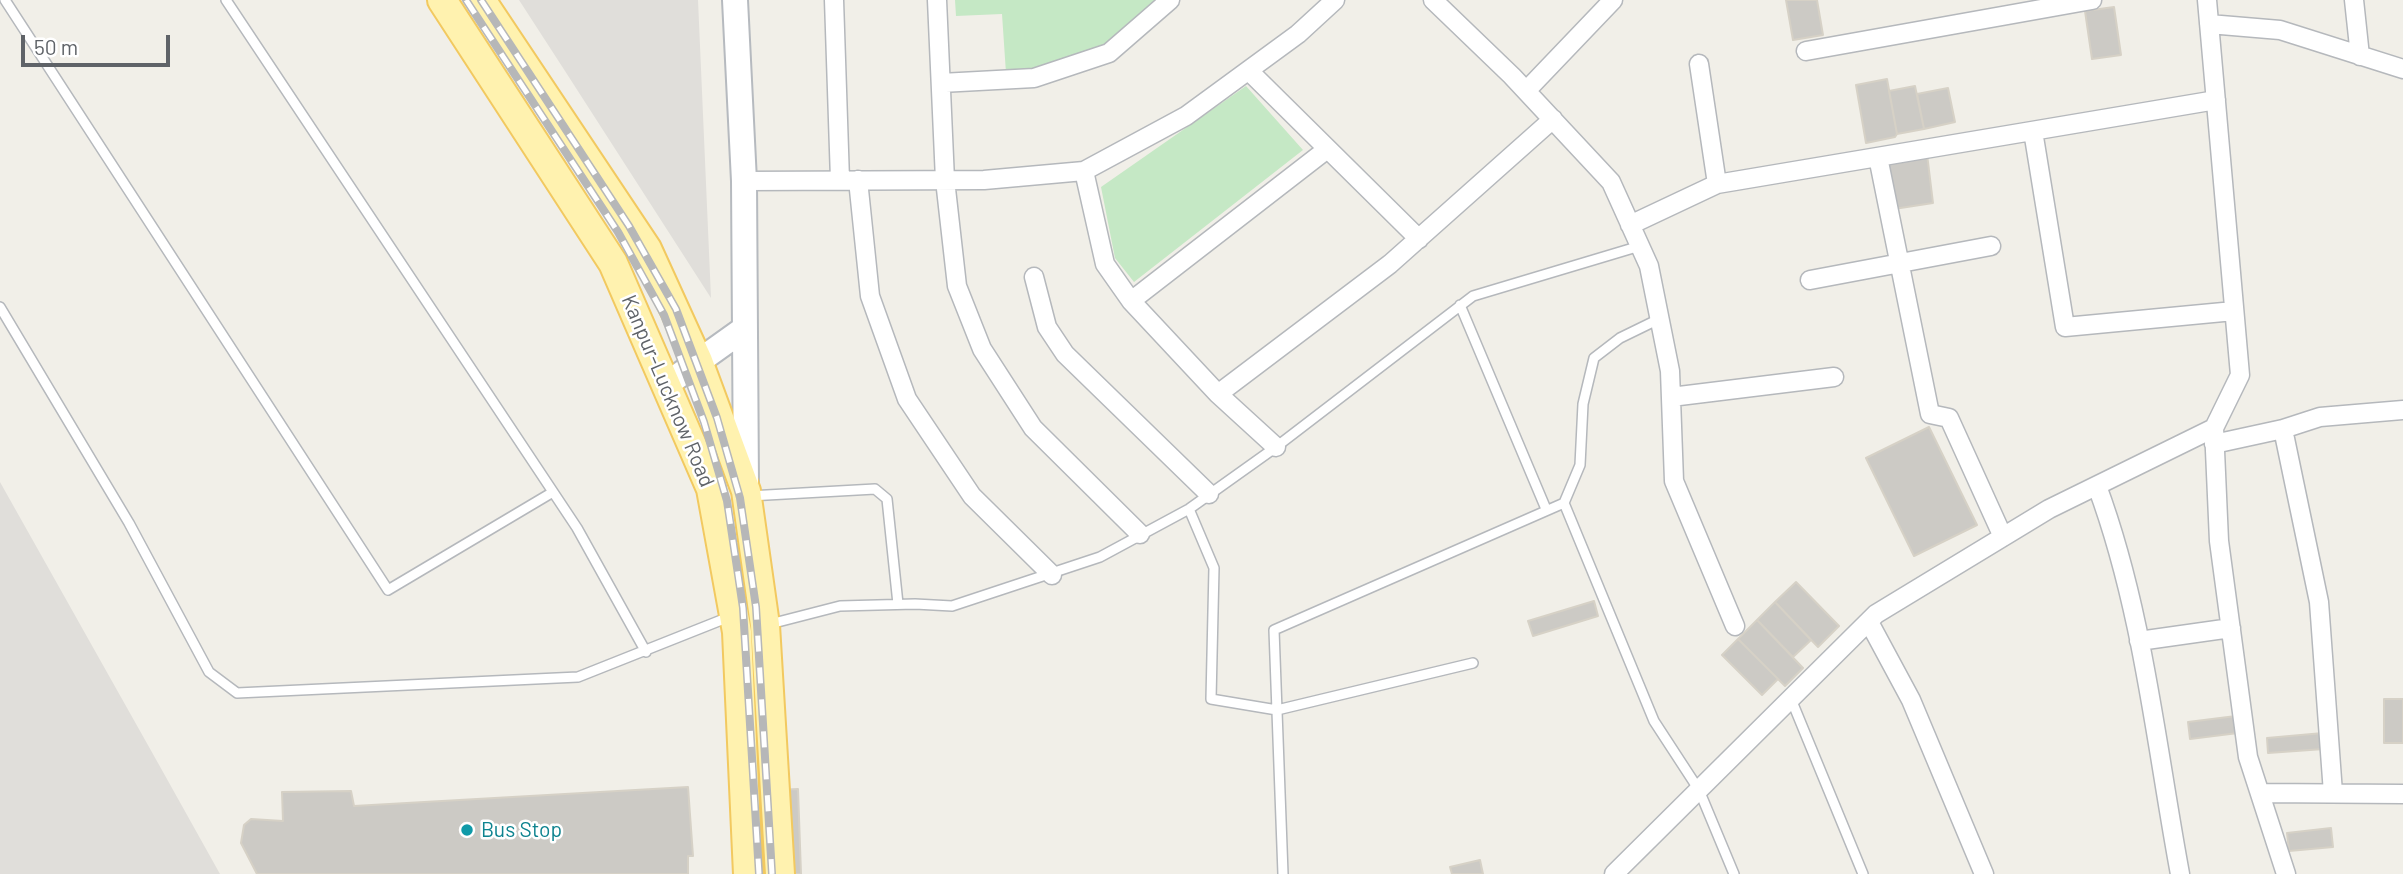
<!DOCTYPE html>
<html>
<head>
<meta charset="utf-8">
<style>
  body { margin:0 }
  #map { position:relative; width:2403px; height:874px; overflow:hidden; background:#f1efe8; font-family:Barlow,sans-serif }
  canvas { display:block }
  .scale { position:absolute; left:21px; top:35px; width:149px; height:32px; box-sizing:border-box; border:4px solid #5f6368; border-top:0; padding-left:9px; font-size:21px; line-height:24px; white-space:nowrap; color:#5f6368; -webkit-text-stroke:5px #fff; paint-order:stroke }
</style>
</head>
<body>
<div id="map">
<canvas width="2403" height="874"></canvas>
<div class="scale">50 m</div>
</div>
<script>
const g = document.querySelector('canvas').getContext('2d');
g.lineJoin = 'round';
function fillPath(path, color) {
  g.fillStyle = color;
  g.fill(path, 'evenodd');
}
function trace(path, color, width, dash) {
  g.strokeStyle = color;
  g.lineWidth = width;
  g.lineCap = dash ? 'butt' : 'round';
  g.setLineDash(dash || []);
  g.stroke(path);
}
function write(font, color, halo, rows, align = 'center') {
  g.font = font + ' Barlow,sans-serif';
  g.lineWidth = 5;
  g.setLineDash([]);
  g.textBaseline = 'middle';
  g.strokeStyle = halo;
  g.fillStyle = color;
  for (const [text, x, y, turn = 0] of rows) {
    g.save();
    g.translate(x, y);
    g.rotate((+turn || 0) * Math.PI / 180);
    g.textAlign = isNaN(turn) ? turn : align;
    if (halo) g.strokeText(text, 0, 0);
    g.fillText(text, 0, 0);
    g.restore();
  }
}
fillPath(new Path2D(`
  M519,0H698L711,298L565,71Z
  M0,482L158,763L220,874H0Z`), '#e0deda');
fillPath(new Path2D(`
  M955,0H1175L1077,67L1006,73L1002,14L956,16Z
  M1246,86L1303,150L1134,282L1115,258L1101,187Z`), '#c5e8c5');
const building = new Path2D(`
  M1786,0H1817L1823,35L1793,40Z
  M2114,7L2121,55L2092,59L2085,11Z
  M1887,79L1897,134L1895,137L1866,143L1856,85Z
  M1915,86L1924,129L1897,134L1889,91Z
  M1948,88L1955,122L1924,129L1917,94Z
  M1927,154L1933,203L1894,209L1888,160Z
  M1929,427L1977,525L1914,556L1866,458Z
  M1796,582L1839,626L1818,647L1775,602Z
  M1594,601L1598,616L1533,636L1528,621Z
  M1775,602L1811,640L1793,657L1757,620Z
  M1757,620L1803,668L1785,686L1738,639Z
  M1738,639L1778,679L1762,695L1722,655Z
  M2384,699H2403V743H2384Z
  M2236,716L2238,733L2190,739L2188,722Z
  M2323,733L2324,749L2268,753L2267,738Z
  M688,787L693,856H688V874H257L241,843L244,825L251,819L283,821L282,792L351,791L354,806Z
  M798,789L801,874H738L735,792Z
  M2331,828L2333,847L2289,851L2287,833Z
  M1480,860L1483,874H1452L1450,867Z`);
fillPath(building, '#cccac5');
trace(building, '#d6d1c6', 2);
const service = new Path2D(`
  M5,0L388,590L553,492
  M226,0L577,528L646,652
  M1460,305L1546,509
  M0,307L129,523L209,672L237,693L578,677L729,617
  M1659,319L1620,338L1594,358L1583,404L1580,465L1564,503L1654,721L1699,790L1734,874
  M749,496L875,489L887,499L898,604
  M1189,509L1214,568L1211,699L1277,710L1473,663
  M770,624L840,606L915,604L952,606L1100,557L1189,509L1276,447L1473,296L1640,246
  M1791,699L1863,874
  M1283,874L1274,630L1564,503`);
const minor = new Path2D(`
  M834,0L840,180
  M937,0L945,180L957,286L982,349L1033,428L1140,534
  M1433,0L1512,76L1611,182L1649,266L1670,371L1674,481L1735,626
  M2207,0L2240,375L2214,428L2219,541L2248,757L2286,874
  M2354,0L2360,56
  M2209,24L2280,30L2403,69
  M1806,51L2092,0
  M1699,64L1717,184
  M1249,71L1419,239
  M941,83L1034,78L1109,53L1170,0
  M1526,91L1613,0
  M2033,131L2065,327L2234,311
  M1878,157L1930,414L1949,418L2003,537
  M1084,171L1105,264L1131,301L1218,394L1276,447
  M858,180L870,296L907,399L972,496L1052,575
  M744,181L984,180L1084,171L1186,116L1298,34L1335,0
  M1630,225L1717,184L2216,100
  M1034,277L1047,327L1065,354L1209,494
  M1810,280L1991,246
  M1131,301L1326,150
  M1218,394L1390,264L1553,119
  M1671,397L1834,377
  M2283,429L2319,602L2333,793
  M2214,444L2283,429L2320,417L2403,410
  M2097,486C2143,610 2156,745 2180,874
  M1869,622L1911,700L1984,874
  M2139,641L2231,628
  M2260,793L2403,794
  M1614,874L1876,614L2049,509L2214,428`);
const secondary = new Path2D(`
  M735,0L744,181L746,486
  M667,384L744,329`);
const primary = new Path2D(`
  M442,0L613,263L711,489L737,632L748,874
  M481,0L647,249L698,361L746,491L765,625L780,874`);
trace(service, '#b5b8bc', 12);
trace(minor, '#b5b8bc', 21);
trace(secondary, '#b6babf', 28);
trace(primary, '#f2c960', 32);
trace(service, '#fff', 9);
trace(minor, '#fff', 18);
trace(secondary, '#fff', 24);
trace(primary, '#fff2af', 28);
const rail = new Path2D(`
  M466,0L618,232L664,315L704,422L727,501L743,608L759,874
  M481,0L629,226L676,309L717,418L740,498L756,607L772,874`);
trace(rail, '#b6b7b8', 8);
trace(rail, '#fff', 5, [16]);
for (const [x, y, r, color] of [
  [467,830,7,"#0f9aa8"]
]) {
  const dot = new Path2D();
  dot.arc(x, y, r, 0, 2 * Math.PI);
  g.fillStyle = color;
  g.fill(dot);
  trace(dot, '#fff', 2.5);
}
write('21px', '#5f6368', '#fff', [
  ["Kanpur-Lucknow Road",668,391,67]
]);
write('21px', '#0d838f', '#fff', [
  ["Bus Stop",481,830]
], 'left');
</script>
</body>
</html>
